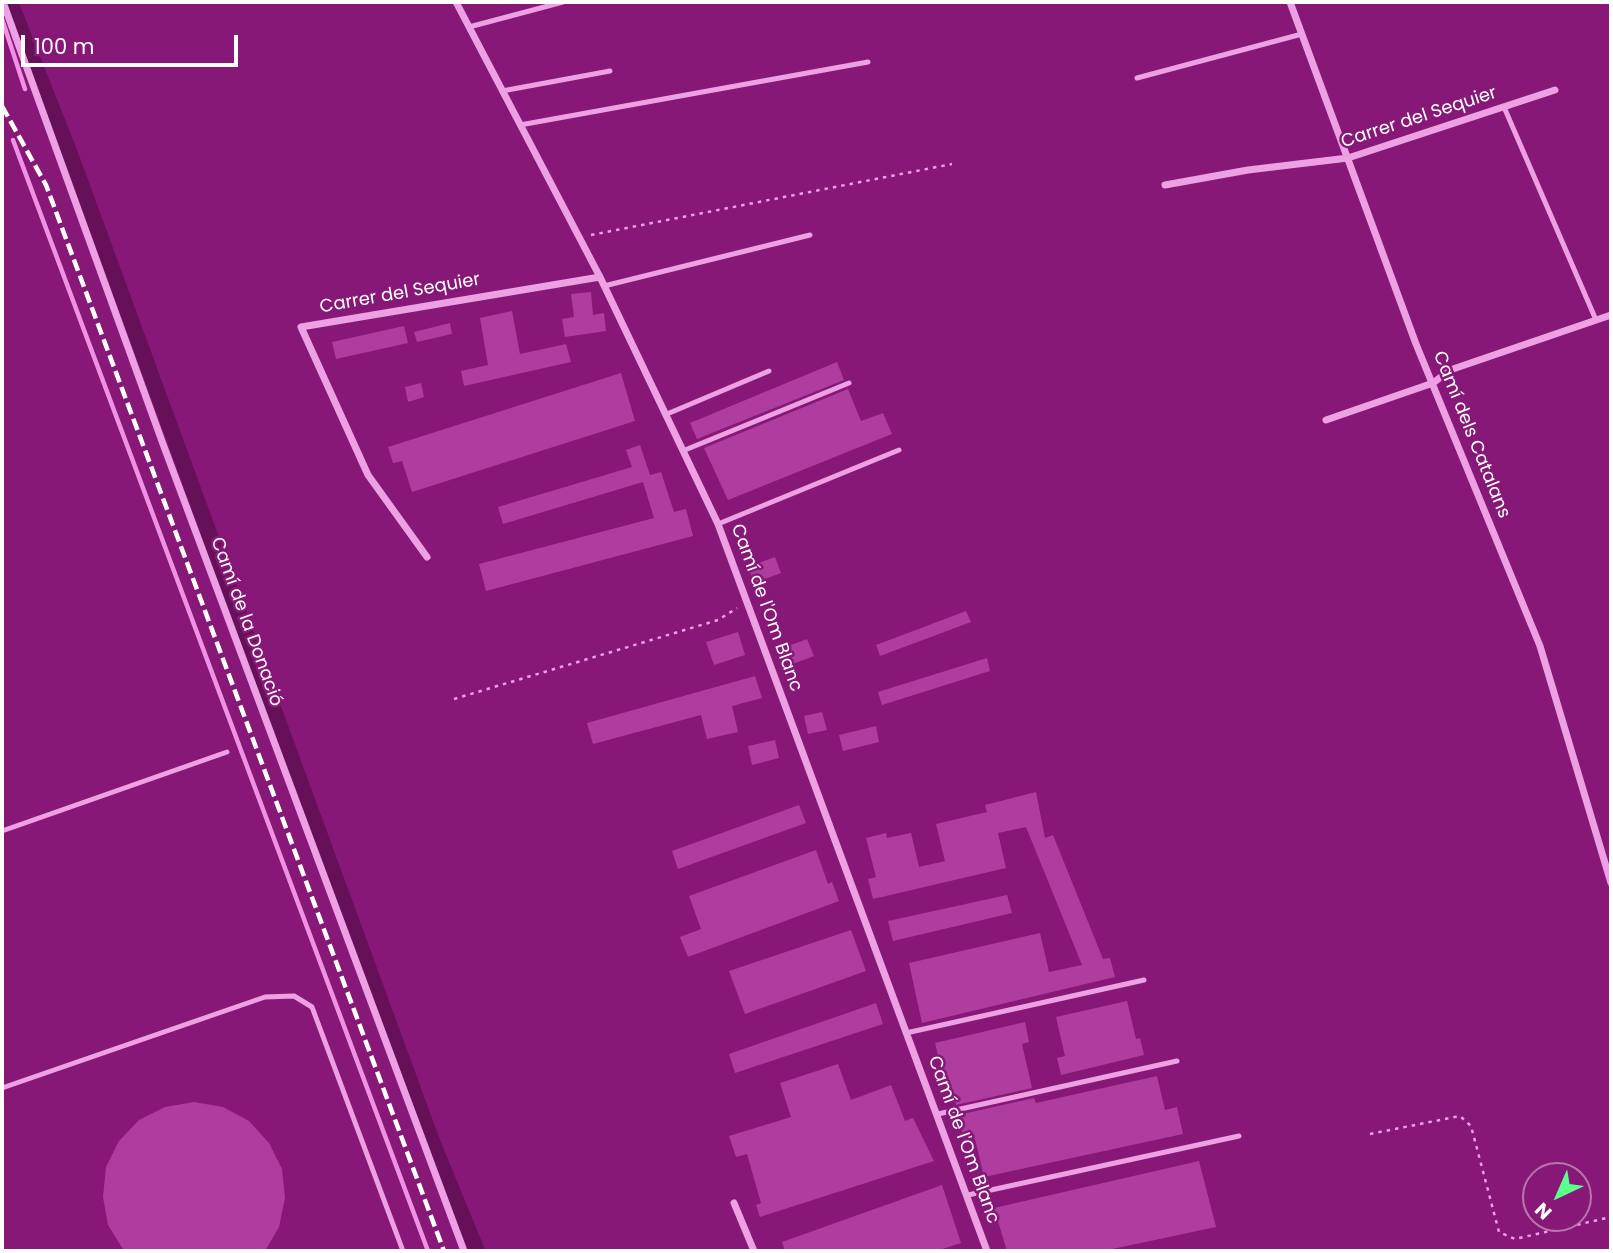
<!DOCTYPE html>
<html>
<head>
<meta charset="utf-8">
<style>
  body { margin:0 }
  #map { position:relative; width:1613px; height:1253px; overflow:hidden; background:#871877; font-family:Poppins,sans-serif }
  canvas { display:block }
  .frame { position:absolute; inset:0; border:4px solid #fff; pointer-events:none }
  .north { position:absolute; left:1522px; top:1162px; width:70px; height:70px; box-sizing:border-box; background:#871877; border:2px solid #b774ad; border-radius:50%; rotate:224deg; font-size:19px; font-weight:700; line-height:28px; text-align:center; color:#fff }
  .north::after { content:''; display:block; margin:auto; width:24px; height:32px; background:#5cff8c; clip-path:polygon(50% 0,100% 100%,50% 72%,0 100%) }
  .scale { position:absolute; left:21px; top:35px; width:217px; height:32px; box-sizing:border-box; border:4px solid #fff; border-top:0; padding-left:9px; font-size:21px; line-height:24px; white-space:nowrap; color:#fff; -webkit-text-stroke:5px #871877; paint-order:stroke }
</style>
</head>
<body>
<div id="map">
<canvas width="1613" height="1253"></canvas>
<div class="frame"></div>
<div class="north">N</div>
<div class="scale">100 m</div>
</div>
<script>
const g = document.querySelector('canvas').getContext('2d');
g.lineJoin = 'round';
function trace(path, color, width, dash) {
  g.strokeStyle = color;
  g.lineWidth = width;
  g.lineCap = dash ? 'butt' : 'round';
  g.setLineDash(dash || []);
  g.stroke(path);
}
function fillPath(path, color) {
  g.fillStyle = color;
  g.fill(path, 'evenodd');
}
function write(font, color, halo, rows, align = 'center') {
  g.font = font + ' Poppins,sans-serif';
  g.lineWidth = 5;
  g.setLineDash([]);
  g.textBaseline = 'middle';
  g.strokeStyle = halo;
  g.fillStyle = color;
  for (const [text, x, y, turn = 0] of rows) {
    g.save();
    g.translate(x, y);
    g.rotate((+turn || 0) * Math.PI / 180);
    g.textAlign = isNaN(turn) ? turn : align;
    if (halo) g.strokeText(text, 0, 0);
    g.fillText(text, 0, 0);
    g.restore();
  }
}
trace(new Path2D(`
  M2,19L25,89
  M13,140L428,1251`), '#ef92e4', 4.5);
trace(new Path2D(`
  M10,2L70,154L433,1144L477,1251`), '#651058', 16);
fillPath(new Path2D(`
  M591,292L593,315L604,313L606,331L565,337L562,319L574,317L571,294Z
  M512,311L520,354L566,344L571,362L464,386L461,371L488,365L480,318Z
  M450,323L452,334L417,342L414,332Z
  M404,326L408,343L336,359L332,342Z
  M837,362L844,380L697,439L690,423Z
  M621,373L635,421L412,492L402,461L393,463L388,447Z
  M421,383L424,397L408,402L405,387Z
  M848,389L861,421L883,413L892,434L728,500L704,448Z
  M640,445L650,475L661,472L674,512L686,509L693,536L486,591L479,564L654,518L643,482L503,524L498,507L632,467L626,450Z
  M775,557L781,573L754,583L748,567Z
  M966,611L971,622L880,656L876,645Z
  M738,632L745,655L714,665L706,642Z
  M807,639L814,656L790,665L783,648Z
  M987,658L990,671L882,705L878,692Z
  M755,676L762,698L732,706L738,732L707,739L701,715L593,744L587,723Z
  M822,712L827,730L808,734L804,716Z
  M876,726L879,742L843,751L839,735Z
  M775,740L779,758L752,765L748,746Z
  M1036,792L1045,838L1053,835L1103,959L1110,958L1115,977L922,1023L909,963L1040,933L1049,972L1082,965L1026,827L998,833L1006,868L873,899L868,879L876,877L866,838L886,833L887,838L911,833L919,867L945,861L936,824L987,812L985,805Z
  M799,805L806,823L678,869L672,851Z
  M816,850L828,884L832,882L839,901L688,957L680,937L701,929L689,896Z
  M1007,895L1012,913L893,941L888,921Z
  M851,930L866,971L745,1014L729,971Z
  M1127,1001L1136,1039L1140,1038L1144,1055L1061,1075L1057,1058L1065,1056L1056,1017Z
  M876,1003L883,1024L735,1073L729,1054Z
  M1025,1022L1029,1042L1022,1044L1032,1088L956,1105L955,1100L949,1102L935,1043Z
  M838,1064L851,1100L891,1085L905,1121L913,1118L934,1161L760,1217L756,1205L761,1203L747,1154L736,1157L729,1136L791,1117L780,1083Z
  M1157,1076L1165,1110L1177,1107L1183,1134L984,1177L975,1139L964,1141L958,1115L1034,1098L1036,1103Z
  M194,1102L223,1107L249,1121L269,1143L282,1169L285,1198L279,1227L265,1251H124L108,1225L103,1197L106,1167L119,1141L139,1120L165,1107Z
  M1199,1161L1216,1227L1103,1251H1007L994,1208Z
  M942,1185L961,1243L936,1251H785L782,1242Z`), '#af3d9f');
trace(new Path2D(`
  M591,235L952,164
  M454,699L718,620L737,608
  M1370,1134L1460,1116L1471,1126L1499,1232L1515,1239L1611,1217`), '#eda0e3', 2.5, [3.5, 5]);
trace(new Path2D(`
  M469,27L563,2
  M1137,78L1302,34
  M502,91L610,71
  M1504,107L1596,320
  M520,125L868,62
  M604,286L810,235
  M667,414L769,371
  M685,450L849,383
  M718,524L899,450
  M2,831L227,752
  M906,1033L1144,980
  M2,1088L265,997L294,996L312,1007L403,1251
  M938,1114L1177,1061
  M968,1195L1239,1136`), '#eda0e3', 5);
trace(new Path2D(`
  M3,2L163,444L464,1251
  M456,2L600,277L718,524L987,1251
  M1290,2L1416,344L1540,646L1611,883
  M1165,185L1248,170L1348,158L1555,90
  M1326,420L1433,383L1450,370L1611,315
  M427,557L368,475L301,327L600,277
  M734,1203L754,1251`), '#eda0e3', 7);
trace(new Path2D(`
  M2,106L46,185L444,1251`), '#fff', 4.5, [12, 5]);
write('18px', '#fff', '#871877', [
  ["Carrer del Sequier",1419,118,-18],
  ["Carrer del Sequier",400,294,-10],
  ["Camí dels Catalans",1471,435,68],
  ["Camí de l'Om Blanc",766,608,70],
  ["Camí de la Donació",246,622,70],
  ["Camí de l'Om Blanc",963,1140,70]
]);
</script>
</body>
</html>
